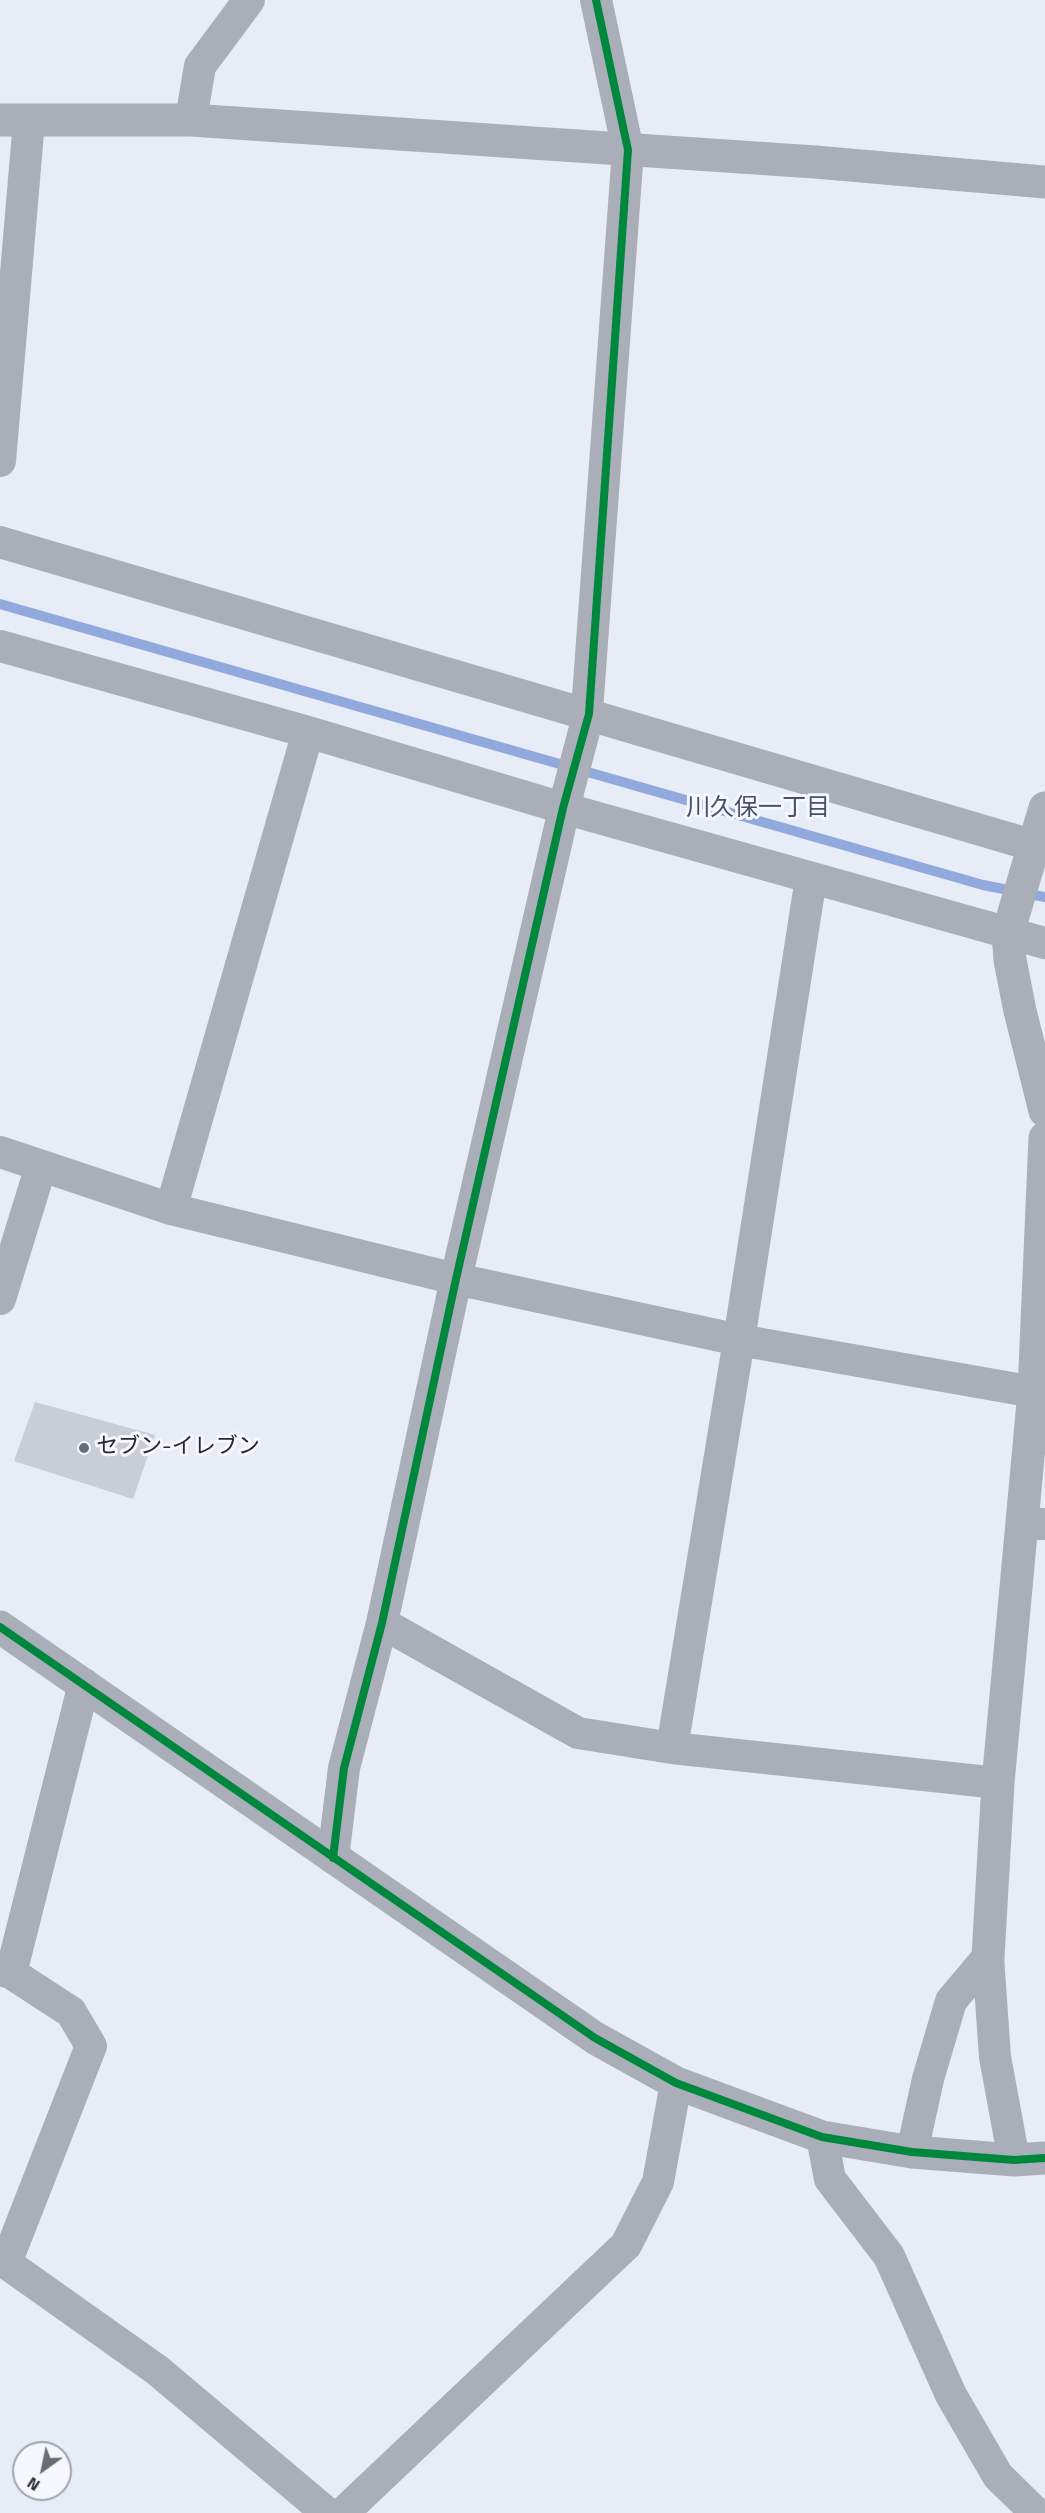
<!DOCTYPE html>
<html>
<head>
<meta charset="utf-8">
<style>
  body { margin:0 }
  #map { position:relative; width:1045px; height:2513px; overflow:hidden; background:#e7ecf7; font-family:"Titillium Web",sans-serif }
  canvas { display:block }
  .north { position:absolute; left:12px; top:2441px; width:60px; height:60px; box-sizing:border-box; background:#f5f7fc; border:2px solid #a1a4ab; border-radius:50%; rotate:213deg; font-size:16px; font-weight:700; line-height:24px; text-align:center; color:#232831 }
  .north::after { content:''; display:block; margin:auto; width:21px; height:27px; background:#686d76; clip-path:polygon(50% 0,100% 100%,50% 72%,0 100%) }
</style>
</head>
<body>
<div id="map">
<canvas width="1045" height="2513"></canvas>
<div class="north">N</div>
</div>
<script>
const g = document.querySelector('canvas').getContext('2d');
g.lineJoin = 'round';
function trace(path, color, width, dash) {
  g.strokeStyle = color;
  g.lineWidth = width;
  g.lineCap = dash ? 'butt' : 'round';
  g.setLineDash(dash || []);
  g.stroke(path);
}
function fillPath(path, color) {
  g.fillStyle = color;
  g.fill(path, 'evenodd');
}
function write(font, color, halo, rows, align = 'center') {
  g.font = font + ' "Titillium Web","Noto Sans JP",sans-serif';
  g.lineWidth = 6;
  g.setLineDash([]);
  g.textBaseline = 'middle';
  g.strokeStyle = halo;
  g.fillStyle = color;
  for (const [text, x, y, turn = 0] of rows) {
    g.save();
    g.translate(x, y);
    g.rotate((+turn || 0) * Math.PI / 180);
    g.textAlign = isNaN(turn) ? turn : align;
    if (halo) g.strokeText(text, 0, 0);
    g.fillText(text, 0, 0);
    g.restore();
  }
}
trace(new Path2D(`
  M0,604L983,885L1045,897`), '#91a9dd', 10);
fillPath(new Path2D(`
  M35,1402L155,1435L133,1499L14,1461Z`), '#c8cdd6');
trace(new Path2D(`
  M191,120L200,66L249,0
  M0,461L29,121
  M0,542L1045,849
  M0,646L308,732L563,808L1045,943
  M586,724L628,150L596,0
  M0,1152L171,1209L456,1279L739,1340L1034,1392
  M171,1209L308,732
  M0,1299L41,1166
  M1023,1524H1045
  M382,1623L578,1733L672,1748L998,1783
  M672,1748L739,1340L811,878
  M333,1858L344,1768L382,1623L456,1279L568,792
  M988,1957L995,2057L1014,2160
  M0,1970L11,1973L71,2012L91,2046L6,2263L157,2370L327,2513
  M11,1973L84,1684
  M822,2137L830,2179L889,2256L951,2395L998,2476L1036,2513
  M912,2152L928,2079L951,2001L988,1957
  M343,2513L626,2245L658,2182L676,2083`), '#a9aeb9', 32);
trace(new Path2D(`
  M0,120H191L815,162L1045,182
  M1045,808L1008,933L1010,960L1020,1011L1045,1111
  M0,1627L595,2038L676,2083L822,2137L912,2152L1014,2160L1045,2158
  M988,1957L998,1783L1034,1392L1045,1138`), '#a9aeb9', 33);
trace(new Path2D(`
  M568,792L586,724`), '#a9aeb9', 32);
trace(new Path2D(`
  M0,1627L595,2038L676,2083L822,2137L912,2152L1014,2160L1045,2158
  M333,1858L344,1768L382,1623L456,1279L563,808L589,714L628,150L596,0`), '#00873e', 8);
for (const [x, y, r, color] of [
  [84,1448,6,"#686d76"]
]) {
  const dot = new Path2D();
  dot.arc(x, y, r, 0, 2 * Math.PI);
  g.fillStyle = color;
  g.fill(dot);
  trace(dot, '#f5f7fc', 2);
}
write('22px', '#232831', '#f5f7fc', [
  ["セブン-イレブン",96,1448]
], 'left');
write('24px', '#475165', '#f5f7fc', [
  ["川久保一丁目",758,809]
]);
</script>
</body>
</html>
